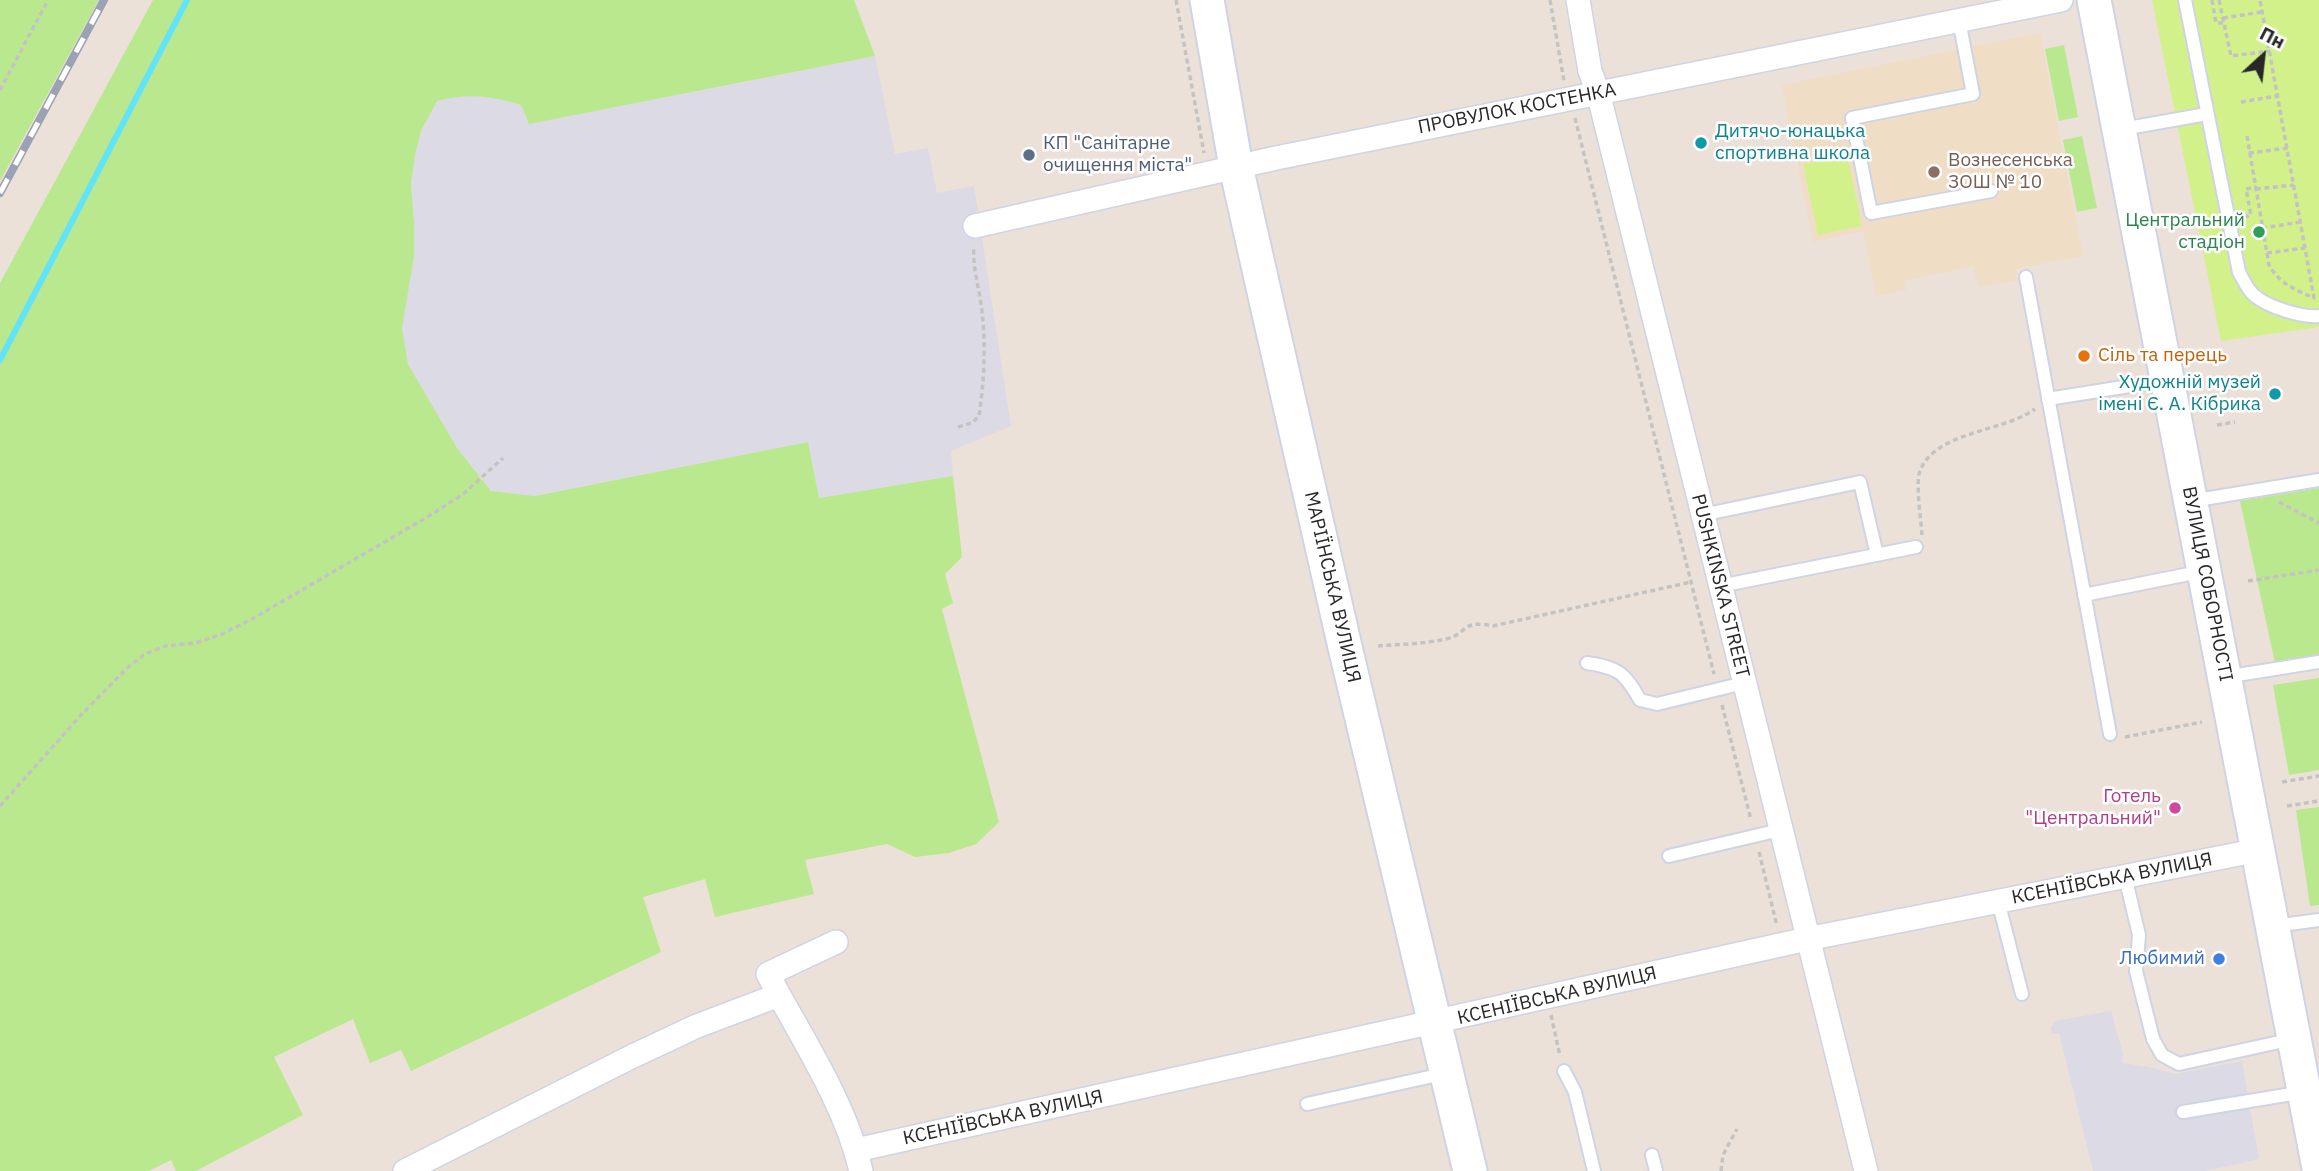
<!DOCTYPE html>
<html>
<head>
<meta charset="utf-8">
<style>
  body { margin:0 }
  #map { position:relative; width:2319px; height:1171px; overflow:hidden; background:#ece1d8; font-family:"IBM Plex Sans",sans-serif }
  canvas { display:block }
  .north { position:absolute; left:2228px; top:21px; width:70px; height:70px; -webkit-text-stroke:5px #fff; paint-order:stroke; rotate:27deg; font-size:19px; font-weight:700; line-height:28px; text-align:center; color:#282828 }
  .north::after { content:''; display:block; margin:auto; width:24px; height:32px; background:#282828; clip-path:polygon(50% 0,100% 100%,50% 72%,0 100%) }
</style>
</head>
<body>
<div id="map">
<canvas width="2319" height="1171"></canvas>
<div class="north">Пн</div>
</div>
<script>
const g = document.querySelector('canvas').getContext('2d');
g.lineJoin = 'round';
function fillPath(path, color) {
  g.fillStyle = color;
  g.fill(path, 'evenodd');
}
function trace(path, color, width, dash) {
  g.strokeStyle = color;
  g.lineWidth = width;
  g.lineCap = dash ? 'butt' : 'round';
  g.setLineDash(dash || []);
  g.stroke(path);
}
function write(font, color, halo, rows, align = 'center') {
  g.font = font + ' "IBM Plex Sans",sans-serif';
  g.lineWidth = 5;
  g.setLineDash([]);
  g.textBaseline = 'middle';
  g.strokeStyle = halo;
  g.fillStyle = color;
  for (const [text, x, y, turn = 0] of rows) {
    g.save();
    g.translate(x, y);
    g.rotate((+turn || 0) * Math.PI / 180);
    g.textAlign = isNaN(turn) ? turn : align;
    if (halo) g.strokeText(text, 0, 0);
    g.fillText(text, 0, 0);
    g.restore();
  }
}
fillPath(new Path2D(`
  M875,56L895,154L928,148L937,193L974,186L1011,426L951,451L953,476L819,498L808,442L535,496L491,491L457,448L408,364L402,328L414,257V222L411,184L415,155L421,131L437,101L461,95L492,97L521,105L529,124Z
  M2111,1011L2123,1054L2122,1063L2149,1067L2176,1074L2242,1061L2259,1159L2206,1171H2093L2059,1033L2052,1034L2051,1028L2055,1021Z`), '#dcdae4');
fillPath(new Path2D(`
  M2040,33L2083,256L2015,269L2017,280L1978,287L1973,266L1904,281L1906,290L1876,296L1863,231L1813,242L1782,85Z`), '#f0ddc6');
fillPath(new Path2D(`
  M0,0H99L0,181Z
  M153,0H854L875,56L529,124L521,105C490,96 469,93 437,101L421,131L415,155L411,184L414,222V257L402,328L408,364L457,448L491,491L535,496L808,442L819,498L953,476L962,557L945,574L953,603L942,609L999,822L976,844L949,853L915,857L887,844L805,860L814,894L715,917L705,879L643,897L661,952L411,1071L401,1050L370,1063L353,1019L274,1057L303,1115L196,1171H176L171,1160L149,1171H0V283Z
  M2064,45L2078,117L2059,121L2045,49Z
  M2082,136L2097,208L2077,212L2063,140Z
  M2319,488V657L2275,663L2240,501Z
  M2319,678V770L2289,775L2273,685Z
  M2319,807V905L2310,906L2296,810Z`), '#b9e88f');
fillPath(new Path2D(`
  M2152,0H2319V327L2221,341Z
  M1847,155L1862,226L1818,235L1803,164Z`), '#d2f18a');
trace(new Path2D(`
  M0,360L187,0`), '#61e3f9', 6);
const service = new Path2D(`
  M2185,0L2239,272C2243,279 2248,291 2255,296C2268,307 2303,318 2319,316
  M1959,20L1973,94L1852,118L1871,213L1991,191
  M2122,129L2207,114
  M2026,277L2110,734
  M2048,399L2167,380
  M2191,501L2319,480
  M1702,515L1860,482L1877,555
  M1720,586L1916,547
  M2084,595L2204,571
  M1587,663C1619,668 1624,672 1640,700L1657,704L1744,683
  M2225,677L2319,662
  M1669,856L1780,830
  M2125,876L2139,935L2136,971L2153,1039L2162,1055L2179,1064L2293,1039
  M1998,901L2022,994
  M2274,926L2319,920
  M1564,1071L1575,1092L1594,1171
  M1307,1104L1447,1073
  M2183,1112L2304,1092
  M1652,1155L1656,1171`);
const minor = new Path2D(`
  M1578,0L1590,71L1598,92L1866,1171
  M975,226L1276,158L2061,0
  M779,995C809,1049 847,1110 861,1171
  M856,1150L1807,939L2259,850
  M405,1171L633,1056L697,1026L779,995L768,974L836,942`);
const secondary = new Path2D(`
  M1207,0L1236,167L1266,300L1345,647L1470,1171
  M2094,0L2319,1168`);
trace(service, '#ced4e3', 16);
trace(minor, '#ced4e3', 26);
trace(secondary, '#ced4e3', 37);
trace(new Path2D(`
  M1176,0L1204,153
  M1550,0L1564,81
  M2212,0L2216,23H2223
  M2219,0L2231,56L2270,51
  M2223,18L2262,12
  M0,90L48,0
  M2241,102L2277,96
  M1575,118L1714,674
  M2247,136L2269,265C2279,283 2295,290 2314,298L2260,0
  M2249,153L2288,148
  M2256,189L2294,185
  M2244,217L2251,215L2246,189L2256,187
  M2262,228L2301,222
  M2267,253L2305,248
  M2217,425L2235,422
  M958,427L972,423L979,416C984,384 986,344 982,312C980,290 972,268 974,246
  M2279,502L2319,523
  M1922,535C1921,521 1916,486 1919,474C1932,431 2002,433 2035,409
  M2248,581L2319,570
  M1378,646C1400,644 1424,644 1446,639C1468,634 1461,619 1493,626L1691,582
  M1722,705L1751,820
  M2125,737L2202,722
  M2282,782L2319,776
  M0,806L81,715L126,669L145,654L165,646L196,643L222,634L252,619L424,519L462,495L503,458
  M2287,806L2319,801
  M1759,852L1777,926
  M1551,1015L1560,1056
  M1721,1171L1723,1155L1737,1129`), '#c3c3c3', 3.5, [5, 3.5]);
trace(service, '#fff', 12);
trace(minor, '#fff', 23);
trace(secondary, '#fff', 33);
const rail = new Path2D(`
  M0,193L104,0`);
trace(rail, '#9ba2b5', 8);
trace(rail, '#fff', 5, [16]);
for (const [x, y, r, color] of [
  [1701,143,7,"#0f9aa8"],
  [1029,155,7,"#5c6f8a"],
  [1934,172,7,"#8d6e63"],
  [2259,232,7,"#2e9e5b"],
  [2084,356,7,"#e8710a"],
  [2275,394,7,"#0f9aa8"],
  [2175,808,7,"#d1479c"],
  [2219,959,7,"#3f7fe0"]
]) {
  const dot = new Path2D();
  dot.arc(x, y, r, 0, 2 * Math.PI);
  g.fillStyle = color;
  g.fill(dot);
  trace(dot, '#fff', 2.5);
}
write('19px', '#282828', '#fff', [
  ["ПРОВУЛОК КОСТЕНКА",1517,109,-11],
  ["ВУЛИЦЯ СОБОРНОСТІ",2207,584,79],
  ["PUSHKINSKA STREET",1720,586,76],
  ["МАРІЇНСЬКА ВУЛИЦЯ",1332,587,77],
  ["КСЕНІЇВСЬКА ВУЛИЦЯ",2112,879,-11],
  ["КСЕНІЇВСЬКА ВУЛИЦЯ",1557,996,-13],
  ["КСЕНІЇВСЬКА ВУЛИЦЯ",1003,1118,-12]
]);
write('19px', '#0d838f', '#fff', [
  ["Дитячо-юнацька",1715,132],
  ["спортивна школа",1715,154],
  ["Художній музей",2261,383,"right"],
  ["імені Є. А. Кібрика",2261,405,"right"]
], 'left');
write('19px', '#4e5e75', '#fff', [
  ["КП \"Санітарне",1043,144],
  ["очищення міста\"",1043,166]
], 'left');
write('19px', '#785e54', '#fff', [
  ["Вознесенська",1948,161],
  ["ЗОШ № 10",1948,183]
], 'left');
write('19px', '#27864d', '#fff', [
  ["Центральний",2245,221],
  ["стадіон",2245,243]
], 'right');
write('19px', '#c56008', '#fff', [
  ["Сіль та перець",2098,356]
], 'left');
write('19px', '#b23c85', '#fff', [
  ["Готель",2161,797],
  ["\"Центральний\"",2161,819]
], 'right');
write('19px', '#366cbe', '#fff', [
  ["Любимий",2205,959]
], 'right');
</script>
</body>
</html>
